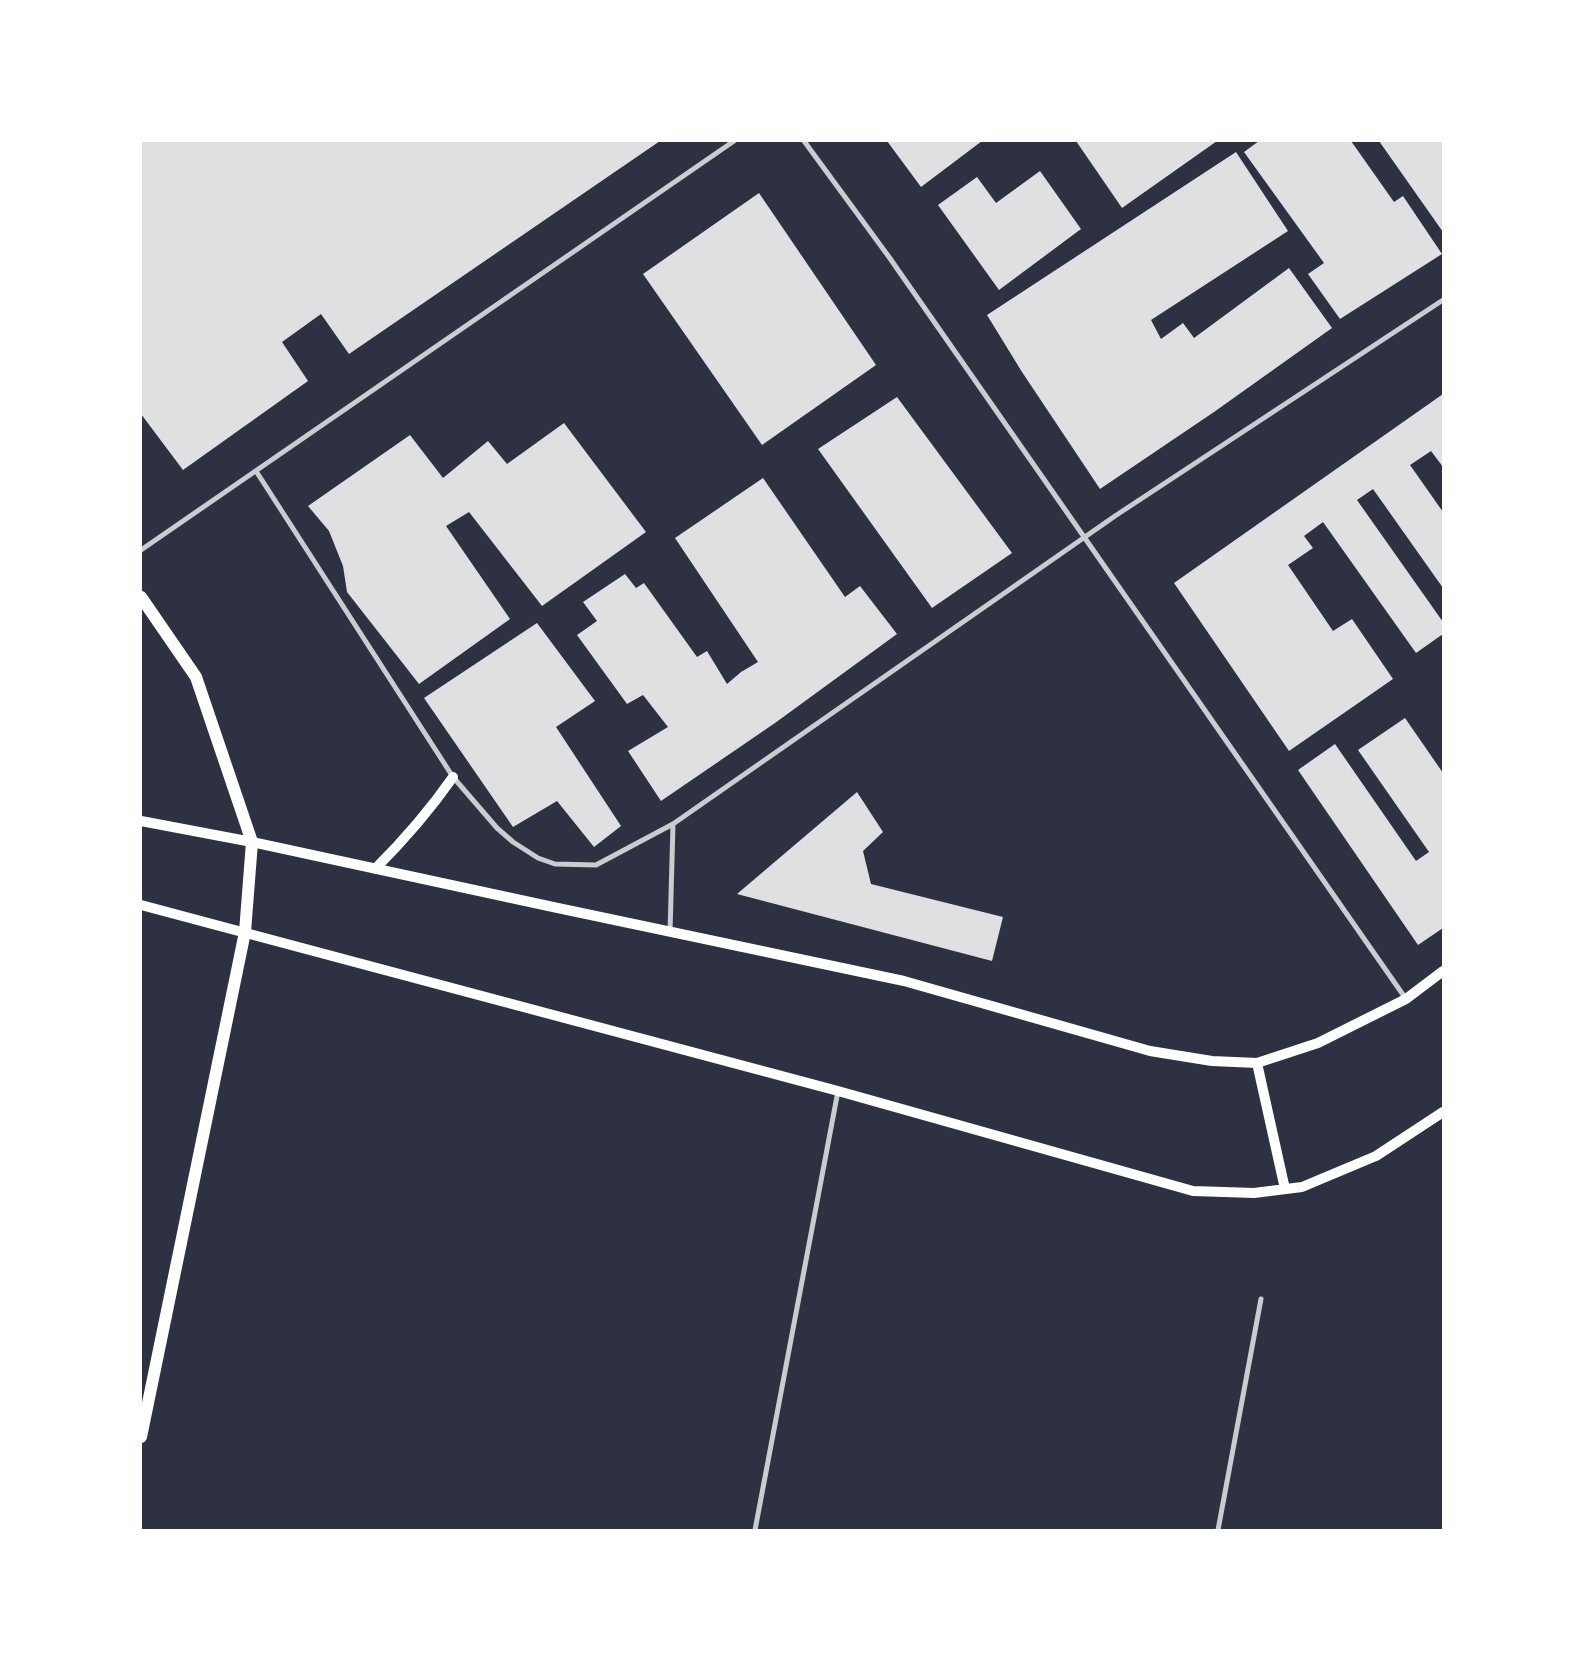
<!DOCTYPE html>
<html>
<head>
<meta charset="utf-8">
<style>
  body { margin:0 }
  #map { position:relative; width:1584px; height:1671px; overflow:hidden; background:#2d3142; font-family:Manrope,sans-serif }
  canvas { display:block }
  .frame { position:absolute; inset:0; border:142px solid #fff; pointer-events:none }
</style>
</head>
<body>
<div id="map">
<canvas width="1584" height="1671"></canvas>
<div class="frame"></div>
</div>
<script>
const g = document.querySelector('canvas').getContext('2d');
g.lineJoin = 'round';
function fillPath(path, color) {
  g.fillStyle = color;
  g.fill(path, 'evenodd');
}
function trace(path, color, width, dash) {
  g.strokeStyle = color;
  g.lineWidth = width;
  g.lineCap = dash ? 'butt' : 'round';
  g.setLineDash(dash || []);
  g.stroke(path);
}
fillPath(new Path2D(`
  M141,141H660L349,354L321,314L282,342L308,381L183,470L141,414Z
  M887,141H982L921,187Z
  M1076,141H1217L1122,208Z
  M1259,141H1351L1394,202L1403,196L1442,254L1340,319L1308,274L1324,263L1244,152Z
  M1379,141H1443V232Z
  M1236,152L1288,231L1151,320L1161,339L1183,323L1194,338L1289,268L1332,328L1214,412L1100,489L1022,372L987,315Z
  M1040,171L1081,229L999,290L938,205L977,177L996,203Z
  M759,193L876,365L762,445L643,274Z
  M1443,394V467L1431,451L1410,465L1443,512V588L1373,489L1357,500L1443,622V634L1416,653L1323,522L1304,536L1313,548L1288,565L1333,631L1352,619L1393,679L1289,751L1174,583Z
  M897,397L1012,553L932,608L818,449Z
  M564,423L646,532L542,606L469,512L446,526L510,619L419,684L347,592L343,566L329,531L308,506L410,435L443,478L488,441L507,464Z
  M763,478L845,597L860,586L897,634L775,723L661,801L628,751L668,727L643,695L627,704L577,635L597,621L583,602L625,574L636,588L644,583L697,657L707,651L727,684L741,672L758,662L675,538Z
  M537,623L595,701L556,727L621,826L594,847L557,801L513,827L424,698Z
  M1405,718L1443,773V928L1418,945L1298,770L1335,744L1416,861L1429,852L1358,750Z
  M857,792L883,832L863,851L871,884L1003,917L992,961L737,894Z`), '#e0e0e3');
trace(new Path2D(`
  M804,141L889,257L1406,999
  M256,471L453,777L497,828L513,842L538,858L555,864L596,865L673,824L1115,516L1443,300
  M141,550L734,141
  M670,932L673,824
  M755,1530L838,1091
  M1218,1530L1261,1299`), '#caccd0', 5);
trace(new Path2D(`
  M141,821L252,842L553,907L904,981L1150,1051L1212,1061L1257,1063L1318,1043L1406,999L1443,971
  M375,869C404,840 430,810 453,777
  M141,905L838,1091L1193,1191L1254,1193L1302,1187L1376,1156L1443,1112
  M1257,1063L1285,1189`), '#fff', 10);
trace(new Path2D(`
  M141,597L196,677L252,842L245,932L141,1437`), '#fff', 12);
</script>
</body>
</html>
